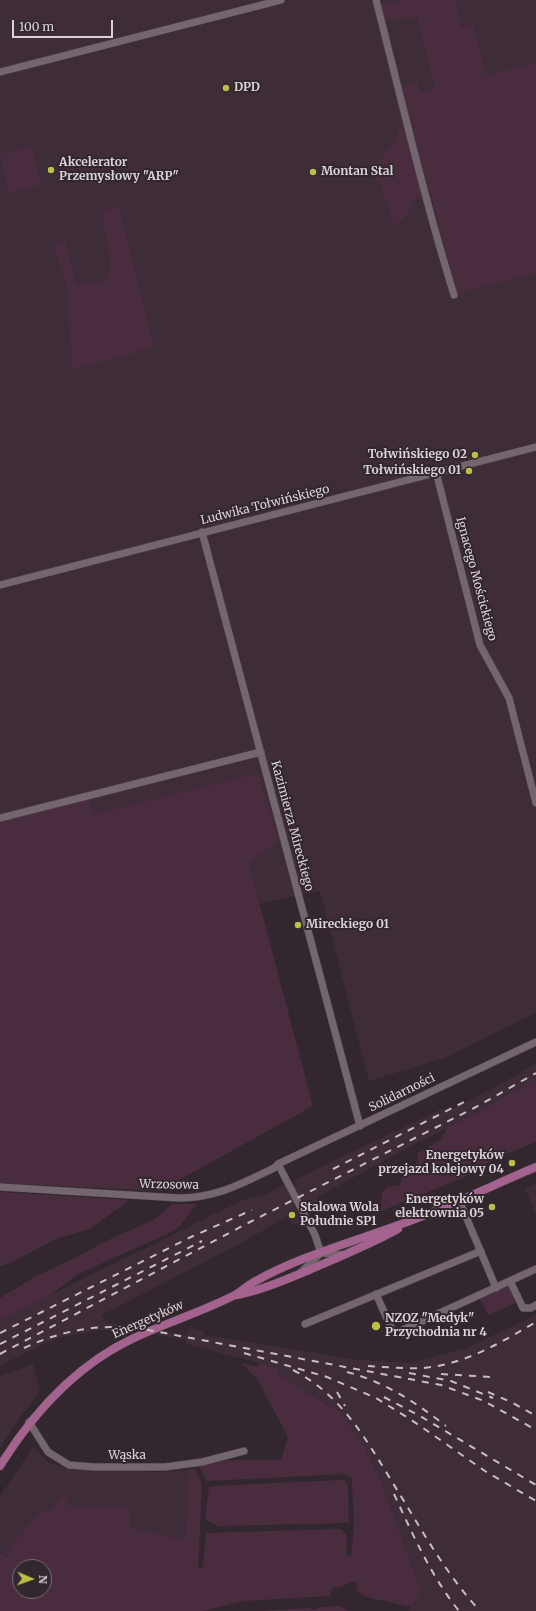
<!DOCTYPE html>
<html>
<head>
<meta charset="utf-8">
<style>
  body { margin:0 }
  #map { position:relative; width:536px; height:1611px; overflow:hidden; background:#32272e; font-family:Merriweather,serif }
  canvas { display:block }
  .north { position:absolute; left:12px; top:1559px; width:40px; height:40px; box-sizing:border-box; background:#32272e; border:1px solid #756b71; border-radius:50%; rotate:92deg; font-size:11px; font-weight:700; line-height:16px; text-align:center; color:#d9d2d6 }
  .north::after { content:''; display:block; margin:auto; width:14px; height:18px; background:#bac045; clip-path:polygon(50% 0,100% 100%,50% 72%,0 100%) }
  .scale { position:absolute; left:12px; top:20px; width:101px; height:18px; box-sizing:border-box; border:2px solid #d9d2d6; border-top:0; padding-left:5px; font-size:12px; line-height:14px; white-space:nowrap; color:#d9d2d6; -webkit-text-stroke:3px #32272e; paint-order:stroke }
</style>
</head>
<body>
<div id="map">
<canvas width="536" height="1611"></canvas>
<div class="north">N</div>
<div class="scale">100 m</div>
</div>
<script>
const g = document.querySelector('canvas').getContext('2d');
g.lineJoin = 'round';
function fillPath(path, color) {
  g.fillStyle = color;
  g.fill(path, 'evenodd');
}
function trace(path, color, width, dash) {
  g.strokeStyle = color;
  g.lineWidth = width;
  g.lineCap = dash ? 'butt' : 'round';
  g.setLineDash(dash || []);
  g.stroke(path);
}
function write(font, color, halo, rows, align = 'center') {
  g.font = font + ' Merriweather,serif';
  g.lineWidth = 4;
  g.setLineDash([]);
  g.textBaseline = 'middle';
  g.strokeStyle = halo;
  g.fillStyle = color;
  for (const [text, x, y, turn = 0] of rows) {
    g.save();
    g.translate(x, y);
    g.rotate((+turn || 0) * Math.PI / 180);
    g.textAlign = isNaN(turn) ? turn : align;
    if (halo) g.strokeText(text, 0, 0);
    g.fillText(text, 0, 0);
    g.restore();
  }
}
fillPath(new Path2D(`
  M0,0H536V1013L445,1058L369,1081L320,891L258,904L248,864L258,773L94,814L0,818Z
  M536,1063V1078L528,1084L479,1112L409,1147L318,1197L322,1204L310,1209L308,1203L304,1205L302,1200L294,1205L302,1221L293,1225L288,1216L243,1242L102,1315L108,1324L139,1326L187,1335L189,1327L204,1331V1335L262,1344L358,1360L411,1363L469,1347L536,1315V1611H408L421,1590L381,1481L365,1448L348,1422L333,1405L332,1407L278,1375L277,1368L186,1344V1339L123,1330H99L67,1336L45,1343L0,1366V1320L220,1211L246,1199L267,1194L284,1184L287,1189L296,1185L294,1180L444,1108L446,1112L501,1084Z
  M536,1184V1215L525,1188Z
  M33,1364L40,1392L21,1416L0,1448V1376Z
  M33,1447L48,1462L67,1469L158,1472L189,1470L185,1540L129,1528L130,1509L119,1507H64L13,1562L0,1553V1496Z`), '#3e2d38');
fillPath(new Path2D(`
  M407,0H456L460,16V28L474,24L486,76L536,63V273L457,294L431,194L415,200L405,217L393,226L384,193L372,169L393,145L402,124L406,122L397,90L417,80L420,93L436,89L417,16L402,20L381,19V5Z
  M32,146L42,185L9,193L0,154Z
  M113,208L120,209L154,347L73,370L66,286L54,244L66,241L76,285L101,283L111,267L102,211Z
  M258,773L278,840L249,864L313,1106L159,1191L0,1183V818L86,796L94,814Z
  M536,1078V1142L494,1159L465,1177L381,1211L382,1192L389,1186H400L403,1168L417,1165L418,1153L439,1141L448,1127L479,1112Z
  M0,1192L129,1200L90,1229L56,1239L8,1264L0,1266Z
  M173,1204H197L179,1227L165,1235L78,1274L50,1295L0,1320V1298L38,1275L71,1260L104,1242L153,1220Z
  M509,1286L516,1303L488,1315L480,1299Z
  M241,1363L259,1367V1363L277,1368L279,1375L331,1407L333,1405L348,1422L365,1448L381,1481L421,1590L411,1607L367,1597L357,1591L356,1582L353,1581L340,1587H333L330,1596L244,1601L202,1611H0V1553L12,1561L6,1553C16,1537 31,1526 42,1511H51L64,1493L70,1507H119L130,1509V1528L185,1540L189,1470L195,1469L201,1482L202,1492L198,1566L200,1568L203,1567L206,1533L341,1529L347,1536L346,1555L351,1556L354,1526L352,1483V1478L345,1474L207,1481L199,1466L216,1460H281L288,1437L257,1379ZM20,1567H44V1591H20Z
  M341,1480L345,1481L348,1486L349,1523L217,1526L205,1519L209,1487L212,1486Z
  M339,1606L349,1611H259L310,1608L314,1610L322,1607Z`), '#492d3f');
const minor = new Path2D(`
  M376,0C401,98 424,198 454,295
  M0,72L281,0
  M436,472L480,645L509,698L536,803
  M202,532L360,1126
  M0,585L536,447
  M0,818L261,752
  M278,1164L315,1235L321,1253
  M0,1187L179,1198C216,1198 241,1184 274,1168L278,1164L536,1042
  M459,1200L496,1288
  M300,1273L321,1253L344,1255
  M510,1281L523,1308H531L536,1305
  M376,1294L394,1334L536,1269
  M305,1324L481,1251
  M29,1422L48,1452L69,1465L94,1467H165L202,1462L244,1451`);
const major = new Path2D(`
  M237,1295C262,1290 285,1280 309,1270C339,1257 369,1245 398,1229
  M0,1466C33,1413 76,1365 134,1338C166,1323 201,1312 233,1296C240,1293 246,1286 254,1282C301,1255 363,1239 415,1219C456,1203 496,1184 536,1167`);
trace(minor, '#4c4248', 8);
trace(major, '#4c4248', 9);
trace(minor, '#73666e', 7);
trace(major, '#a4628e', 8);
trace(new Path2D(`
  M333,1169L464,1102
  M0,1333L191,1237L252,1210
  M0,1344L202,1241
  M24,1348C62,1330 102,1323 143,1329L441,1385L484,1401L536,1430
  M244,1353L327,1377L376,1398L410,1419L485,1471L536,1501
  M0,1354L248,1223L476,1107L536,1073
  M368,1366C386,1367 405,1369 423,1368C466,1364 500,1343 536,1322
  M293,1370C341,1395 364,1436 391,1480C419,1525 444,1572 480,1611
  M347,1372C385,1382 415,1402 446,1426
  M409,1373L451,1381L493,1398
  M441,1374L492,1377
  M337,1392L345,1406
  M488,1392L513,1403L536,1416
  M384,1397L420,1416L536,1485
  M394,1494C413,1535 431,1576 459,1611`), '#c6bec3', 2, [7, 7]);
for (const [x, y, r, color] of [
  [226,88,4,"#bac045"],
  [51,170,4,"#bac045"],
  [313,172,4,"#bac045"],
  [475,455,4,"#bac045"],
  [469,471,4,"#bac045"],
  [298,925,4,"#bac045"],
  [512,1163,4,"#bac045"],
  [492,1207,4,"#bac045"],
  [292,1215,4,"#bac045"],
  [376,1326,5,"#bac045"]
]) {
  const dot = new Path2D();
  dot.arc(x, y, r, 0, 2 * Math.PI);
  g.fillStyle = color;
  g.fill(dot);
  trace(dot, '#32272e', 1.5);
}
write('bold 12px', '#d9d2d6', '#32272e', [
  ["DPD",234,88],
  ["Akcelerator",59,163],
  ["Przemysłowy \"ARP\"",59,177],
  ["Montan Stal",321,172],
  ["Tołwińskiego 02",467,455,"right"],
  ["Tołwińskiego 01",461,471,"right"],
  ["Mireckiego 01",306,925],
  ["Energetyków",504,1156,"right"],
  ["przejazd kolejowy 04",504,1170,"right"],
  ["Energetyków",484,1200,"right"],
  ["elektrownia 05",484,1214,"right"],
  ["Stalowa Wola",300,1208],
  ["Południe SP1",300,1222],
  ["NZOZ \"Medyk\"",385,1319],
  ["Przychodnia nr 4",385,1333]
], 'left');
write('12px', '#d9d2d6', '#32272e', [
  ["Ludwika Tołwińskiego",265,505,-14],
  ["Ignacego Mościckiego",476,579,75],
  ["Kazimierza Mireckiego",292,826,75],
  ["Solidarności",402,1093,-26],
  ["Wrzosowa",169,1185,1],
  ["Energetyków",148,1320,-24],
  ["Wąska",127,1456]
]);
</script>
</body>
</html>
